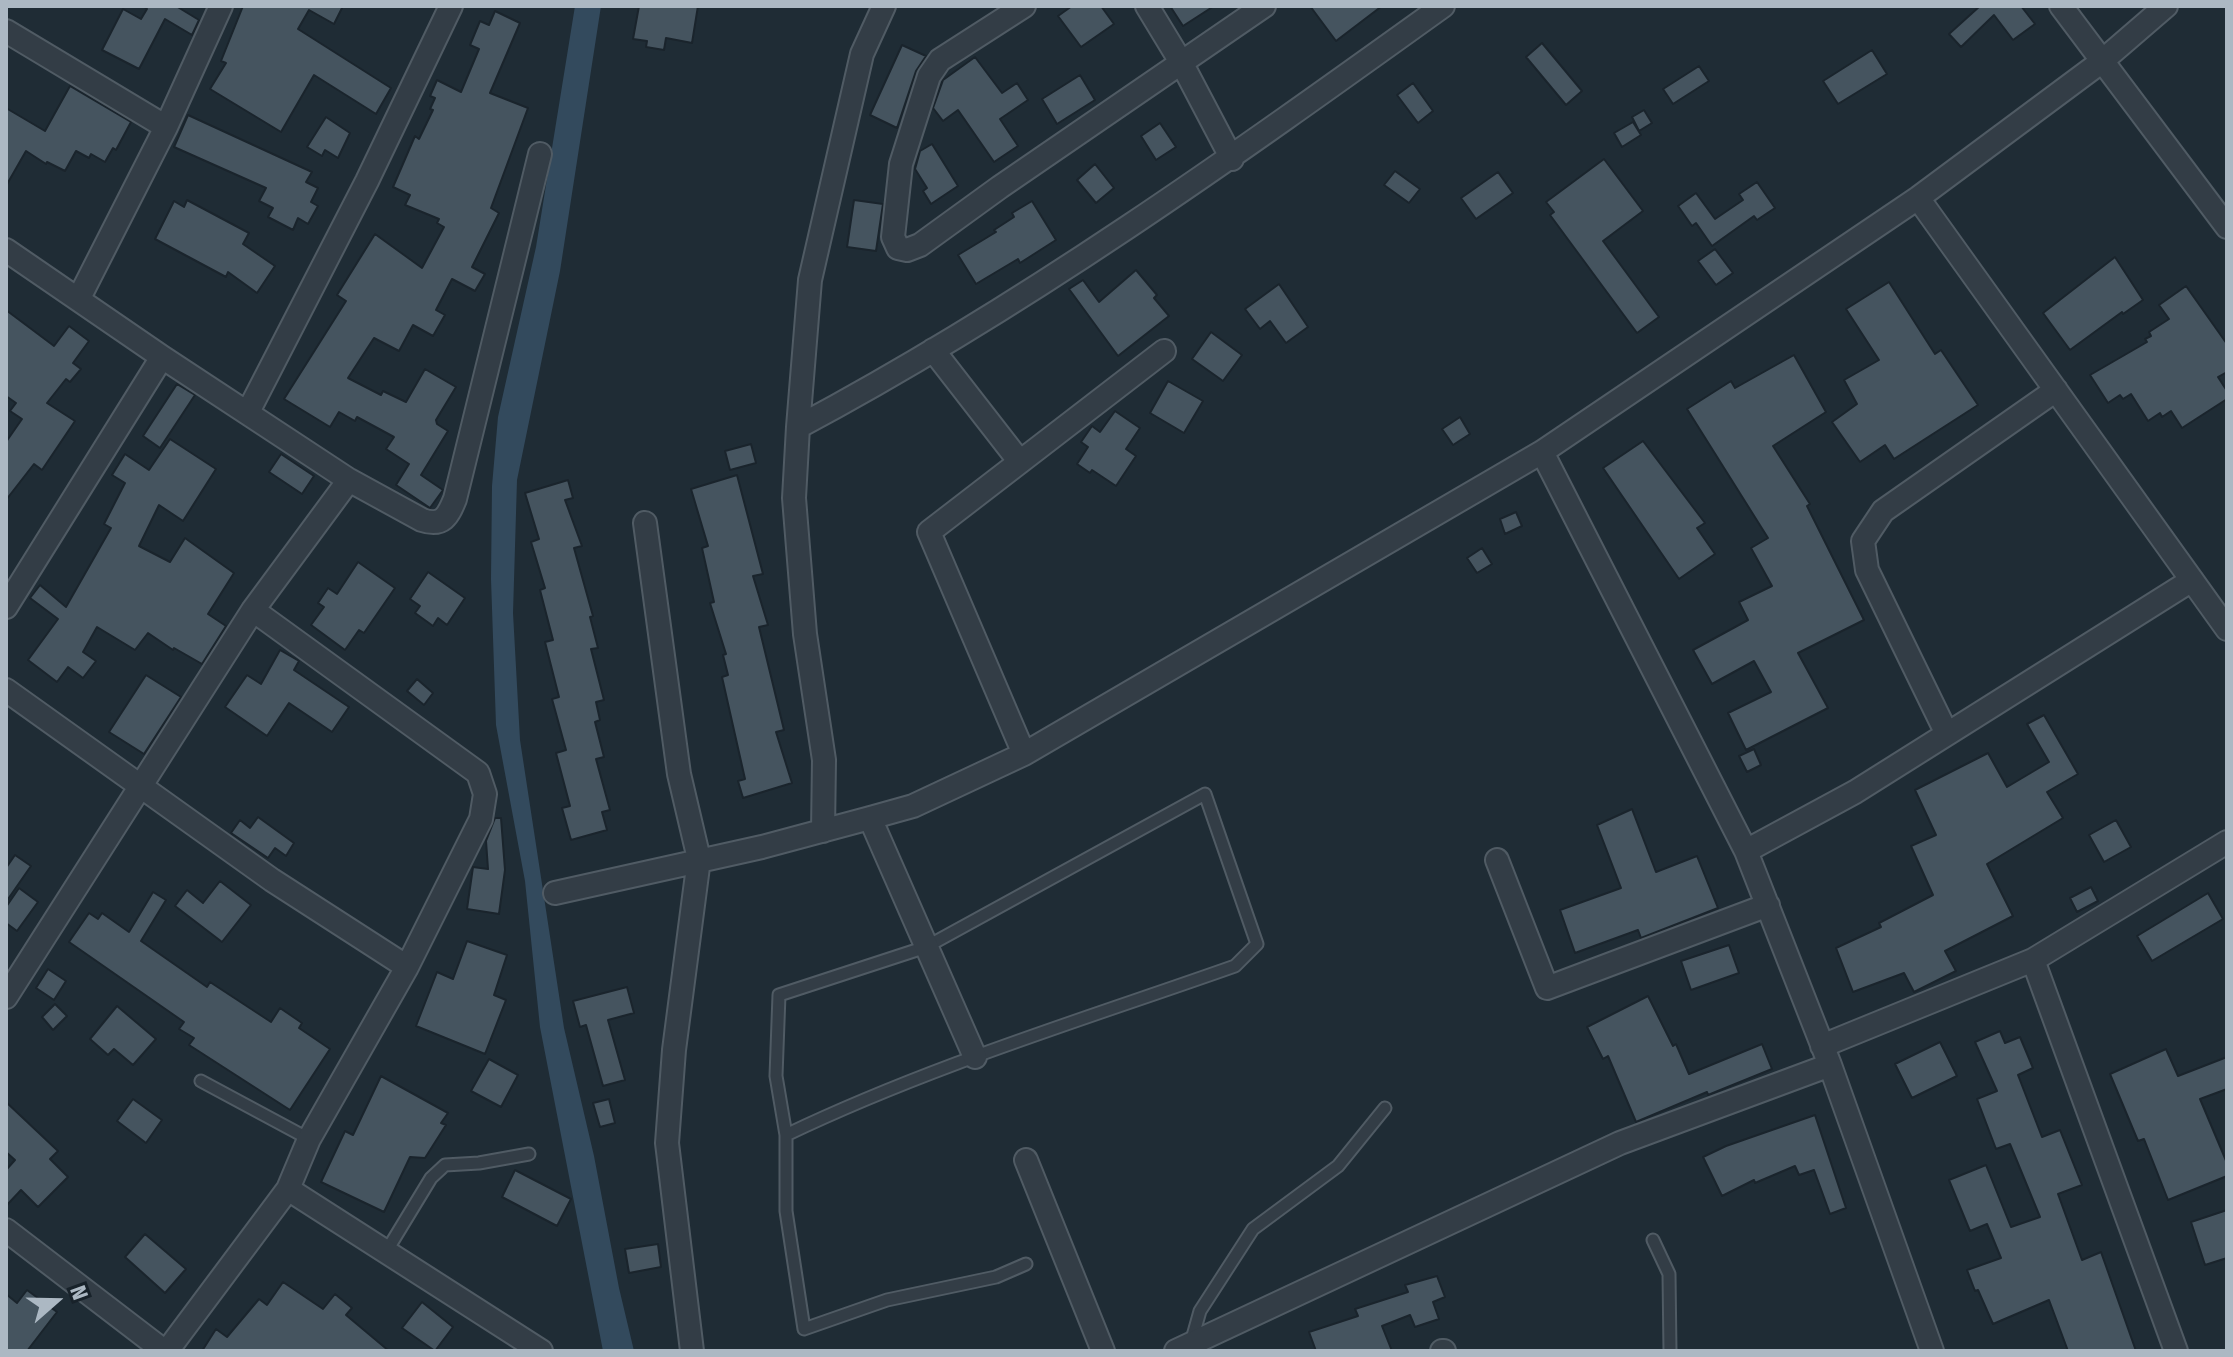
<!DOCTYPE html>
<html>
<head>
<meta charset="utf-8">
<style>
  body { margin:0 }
  #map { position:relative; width:2233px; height:1357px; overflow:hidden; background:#1f2c35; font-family:"Fira Sans Condensed",sans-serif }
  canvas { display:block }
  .frame { position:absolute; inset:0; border:8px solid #acb8c3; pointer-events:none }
  .north { position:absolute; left:16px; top:1261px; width:80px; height:80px; -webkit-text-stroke:6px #18222a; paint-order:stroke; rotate:70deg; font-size:22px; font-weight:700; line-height:32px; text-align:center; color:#acb8c3 }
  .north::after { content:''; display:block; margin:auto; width:28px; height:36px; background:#acb8c3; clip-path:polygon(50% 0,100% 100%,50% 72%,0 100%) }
</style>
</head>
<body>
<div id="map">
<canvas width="2233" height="1357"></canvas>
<div class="frame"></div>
<div class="north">N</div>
</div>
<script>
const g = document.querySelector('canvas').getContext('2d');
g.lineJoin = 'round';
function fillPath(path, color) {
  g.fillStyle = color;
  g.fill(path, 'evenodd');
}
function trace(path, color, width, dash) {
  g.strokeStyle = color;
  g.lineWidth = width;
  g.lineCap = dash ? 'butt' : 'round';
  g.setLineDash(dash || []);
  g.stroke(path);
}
fillPath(new Path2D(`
  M575,6H601L560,271L517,480L513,613L520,740L564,1028L594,1156L619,1288L634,1351H603L540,1027L525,881L496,725L491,579L492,486L498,417L536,247Z`), '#334a5d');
const building = new Path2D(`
  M143,6H176L199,20L192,35L165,19L139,69L102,50L123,9L141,19L147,9Z
  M243,6H343L334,24L309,10L298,29L391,88L376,114L314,75L281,132L210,89L226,63L221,61Z
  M639,6H698L692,43L666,38L664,50L646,47L647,41L633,39Z
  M1072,6H1101L1114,24L1081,47L1058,16Z
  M1170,6H1214L1183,26Z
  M1310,6H1382L1336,41Z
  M1980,6H2021L2035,24L2013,40L1994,15L1961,47L1949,34Z
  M495,11L520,23L490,93L528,108L491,208L499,213L472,267L485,274L475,291L452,279L436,310L445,315L433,336L413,325L399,351L374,338L348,378L381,395L383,391L406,402L425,369L456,387L436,420L437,424L448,431L421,475L443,490L430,508L396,485L409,464L386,449L394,437L357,417L355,421L339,412L330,427L284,399L346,301L337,295L375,234L422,268L444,227L437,223L439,219L405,205L410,195L393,187L415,136L419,139L433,110L430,109L435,98L430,96L437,80L461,92L479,49L470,45L480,21L489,25Z
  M1542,43L1582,91L1566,105L1526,57Z
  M902,45L926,56L916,71L897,128L870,115Z
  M1872,50L1887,74L1838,104L1823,81Z
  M975,57L1002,93L1017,83L1028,100L1000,119L1018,146L994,162L958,110L943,121L933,108L943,80Z
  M1699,66L1709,81L1673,104L1663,89Z
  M1080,75L1095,100L1057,124L1042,99Z
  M1413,83L1433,111L1418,123L1397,95Z
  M70,86L131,122L116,150L113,148L105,162L91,154L89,158L76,151L65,171L47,162L46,164L26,151L6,186V108L45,131Z
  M1644,110L1652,123L1639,131L1632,117Z
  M188,115L312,172L306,182L318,188L311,202L318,206L308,224L298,218L293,230L268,217L273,208L259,201L266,188L174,147Z
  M326,117L350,133L338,158L325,150L322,156L307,147Z
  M1633,122L1641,135L1622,147L1614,133Z
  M1160,123L1176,147L1156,160L1141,136Z
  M932,144L958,186L931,204L923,191L927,188L915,169L920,151Z
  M1604,159L1643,211L1603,241L1659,317L1637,333L1550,215L1554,212L1546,202Z
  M1095,164L1114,188L1096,203L1077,180Z
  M1395,171L1420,189L1409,203L1384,185Z
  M1498,172L1513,193L1476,219L1461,198Z
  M1757,182L1775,208L1757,220L1754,216L1712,246L1696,223L1692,226L1678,206L1696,193L1715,219L1743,200L1739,194Z
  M187,200L249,233L243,244L275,266L257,293L228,272L226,277L155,239L174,201L184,207Z
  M854,200L883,204L876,251L847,247Z
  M1032,201L1056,240L1020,263L1018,259L976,284L958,255L996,232L994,230L1014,217L1012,213Z
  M1715,249L1733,273L1716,285L1698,261Z
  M2115,257L2143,300L2123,314L2122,312L2070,350L2043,313Z
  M1136,270L1157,295L1154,298L1169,316L1118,356L1069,289L1083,280L1099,302Z
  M1889,282L1935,354L1941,350L1978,405L1894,459L1885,445L1860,462L1832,422L1857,404L1844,380L1879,360L1846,309Z
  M1279,284L1308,327L1286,343L1270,321L1260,329L1245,309Z
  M2186,286L2227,344V372L2218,377L2227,391V399L2182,428L2171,411L2162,417L2160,413L2148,421L2131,394L2123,399L2120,395L2108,403L2090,375L2147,342L2145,339L2151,336L2149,332L2169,319L2159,305Z
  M6,310L54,346L69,326L89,341L73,363L81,369L70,382L66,379L47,403L75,421L42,470L34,464L6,500V442L22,419L10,411L16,403L6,396Z
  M1211,332L1242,355L1223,381L1192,359Z
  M1794,355L1826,412L1773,446L1810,504L1807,506L1864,620L1798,653L1828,708L1746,750L1728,713L1771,692L1754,661L1712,684L1693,650L1748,620L1739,602L1772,586L1751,548L1768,538L1687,409L1731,381L1735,388Z
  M1168,381L1203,401L1184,433L1150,413Z
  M177,384L195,395L160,448L143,436Z
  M1115,411L1140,428L1126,449L1136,456L1116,486L1092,470L1090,473L1077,464L1088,447L1081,442L1092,426L1100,432Z
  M1460,417L1470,434L1453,445L1442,429Z
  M170,439L216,469L183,521L159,505L139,546L170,562L185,538L234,573L208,614L226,626L202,664L174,648L173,650L148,633L135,650L97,627L83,652L96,661L83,678L68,667L57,682L28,660L58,619L30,598L40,585L66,607L111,528L104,524L125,483L112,475L125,454L149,470Z
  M1643,441L1705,523L1697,528L1715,554L1679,579L1603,468Z
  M751,444L756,463L730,470L725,451Z
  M281,454L314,476L302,494L269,472Z
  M737,475L763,574L753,576L768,625L759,627L784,730L776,732L792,783L743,798L738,781L745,779L722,677L728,675L723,655L726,654L710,603L714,602L702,548L708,546L691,489Z
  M568,480L573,498L565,500L582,546L574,548L593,616L590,617L598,648L591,649L604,700L596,702L600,720L595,722L604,757L596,759L610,810L602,812L607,830L571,840L562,808L570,806L556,753L566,750L552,699L559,697L545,642L553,640L540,590L545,588L531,542L539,539L525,493Z
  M1516,512L1522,526L1505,534L1500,519Z
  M1482,548L1492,564L1477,573L1467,558Z
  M358,562L395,588L364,633L359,630L345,650L311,625L324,607L318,603L328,588L337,594Z
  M428,572L465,598L447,625L438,618L433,626L415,613L420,606L410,599Z
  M280,650L299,661L294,670L349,707L332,732L289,703L267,736L225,707L247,675L261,684Z
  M146,675L181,697L144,754L109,732Z
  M417,679L433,693L424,705L407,691Z
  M2044,715L2078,774L2047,792L2063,818L1987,864L2013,916L1945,951L1956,971L1914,992L1904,973L1853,992L1836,948L1881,927L1879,923L1933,895L1911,846L1936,835L1915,790L1988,753L2007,787L2049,762L2027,724Z
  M1754,749L1761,765L1747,772L1739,756Z
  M1632,809L1656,872L1697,856L1718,908L1641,938L1638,930L1575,953L1560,910L1621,888L1597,825Z
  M258,817L294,843L286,856L275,848L268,858L231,833L240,820L250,828Z
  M495,818H501L505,870L499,914L467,909L473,867L488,869L486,841Z
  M2116,820L2131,847L2104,862L2089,835Z
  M15,855L31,866L6,902V868Z
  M220,881L251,905L222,942L175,906L187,890L203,903Z
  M2091,887L2098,901L2077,912L2070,898Z
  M19,888L38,902L17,931L6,923V907Z
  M153,892L166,900L141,941L207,987L210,982L271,1022L280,1008L302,1023L299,1028L330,1049L290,1110L189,1045L194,1038L179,1029L184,1022L69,942L89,913L98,919L102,913L129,932Z
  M2208,893L2223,919L2152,961L2137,936Z
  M467,941L507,955L494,995L506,1000L485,1054L416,1026L437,972L453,979Z
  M1729,945L1739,973L1691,990L1681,961Z
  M48,969L66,981L54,1000L36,988Z
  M627,987L634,1013L608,1020L625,1080L603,1086L586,1025L580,1027L573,1001Z
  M1648,996L1673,1046L1676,1044L1689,1074L1762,1044L1772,1069L1708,1095L1707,1092L1636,1122L1608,1056L1603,1059L1587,1027Z
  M55,1004L67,1016L53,1030L42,1017Z
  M117,1006L156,1039L133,1065L114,1049L108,1055L90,1039Z
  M2000,1031L2005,1043L2020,1037L2033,1068L2018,1075L2042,1137L2060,1130L2082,1185L2058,1194L2082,1260L2101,1252L2136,1351H2068L2049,1300L1993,1324L1978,1290L1975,1291L1967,1270L2001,1258L1987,1224L1970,1231L1949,1180L1986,1165L2011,1227L2040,1217L2010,1144L1996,1149L1977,1099L1997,1091L1975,1042Z
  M1940,1042L1957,1076L1912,1098L1895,1064Z
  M2166,1049L2178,1076L2227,1057V1089L2200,1099L2227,1163V1176L2168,1200L2144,1139L2138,1141L2110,1074Z
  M489,1059L518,1075L501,1107L471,1091Z
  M381,1076L448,1113L441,1123L446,1125L425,1158L410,1157L384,1212L321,1182L345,1131L353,1135Z
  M133,1099L162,1120L146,1143L117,1121Z
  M609,1099L615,1123L600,1127L593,1103Z
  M6,1102L58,1151L50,1159L68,1177L38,1207L21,1190L6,1206V1170L15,1160L6,1152Z
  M1815,1115L1846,1208L1830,1214L1814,1170L1799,1175L1795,1166L1755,1183L1754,1180L1722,1196L1703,1157L1726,1146Z
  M515,1170L571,1199L557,1226L502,1197Z
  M2227,1210V1258L2205,1265L2191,1222Z
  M145,1234L186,1269L165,1293L125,1257Z
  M658,1244L661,1267L629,1273L625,1249Z
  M1437,1276L1445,1297L1433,1302L1439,1319L1415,1327L1410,1315L1382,1326L1392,1351H1316L1309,1332L1358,1316L1355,1309L1408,1292L1405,1285Z
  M283,1282L323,1309L335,1294L352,1308L346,1315L389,1351H202L216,1329L227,1337L259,1299L267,1305Z
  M27,1290L57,1312L27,1351H6V1294L17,1303Z
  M422,1302L453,1327L435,1351L402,1328Z`);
fillPath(building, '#45545f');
trace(building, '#1a242c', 2);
const lane = new Path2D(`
  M201,1081L309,1139
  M786,1135C930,1066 1085,1019 1235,966L1257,944L1205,794L926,947L779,995L776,1076L786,1135V1211L804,1329L887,1300L996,1277L1026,1264
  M1653,1240L1669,1274L1670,1351
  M386,1252L431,1178L445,1165L479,1163L529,1154
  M1191,1343L1200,1311L1253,1229L1338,1166L1385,1108`);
const street = new Path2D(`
  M1024,6L940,60L929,76L901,164L893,237L898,248L907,250L920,245L1000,187L1264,6
  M1147,6L1181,62L1232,159
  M2061,6L2227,227
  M6,31L166,127
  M1918,198L2227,629
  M6,250L162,357L349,480L422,520C443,527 448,516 455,499L540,154
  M79,298L166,127L221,6
  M933,350L1020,462
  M248,412L367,181L451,6
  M798,427C1025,306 1234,156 1443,6
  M1542,452L1746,851L1830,1065L1932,1351
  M645,523L679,774L699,859L674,1050L667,1143L692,1351
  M6,607L162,357
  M6,690L272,880L407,967
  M1946,732L1867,570L1863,541L1883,511L2056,390
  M1024,754L929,532L1164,351
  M870,818L975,1057
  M823,831L824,760L805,634L794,498L798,427L810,280L862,54L884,6
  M1746,851L1855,792L2192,580
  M1497,860L1547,988L1768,905
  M555,893L762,847L870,818L913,806L1024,754L1542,452L1918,198L2101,62L2166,6
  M2033,960L2176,1351
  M6,997L253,610L349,480
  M1822,1046L2033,960L2227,842
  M1026,1160L1103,1351
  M288,1189L541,1351
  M6,1230L164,1351
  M167,1351L288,1189L309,1139L407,967L481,819L485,794L478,773L253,610
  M1176,1351L1620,1143L1830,1065
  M1442,1351H1444`);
trace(lane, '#505b64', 15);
trace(street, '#505b64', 26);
trace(lane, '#333d46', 11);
trace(street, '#333d46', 22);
</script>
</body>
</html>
